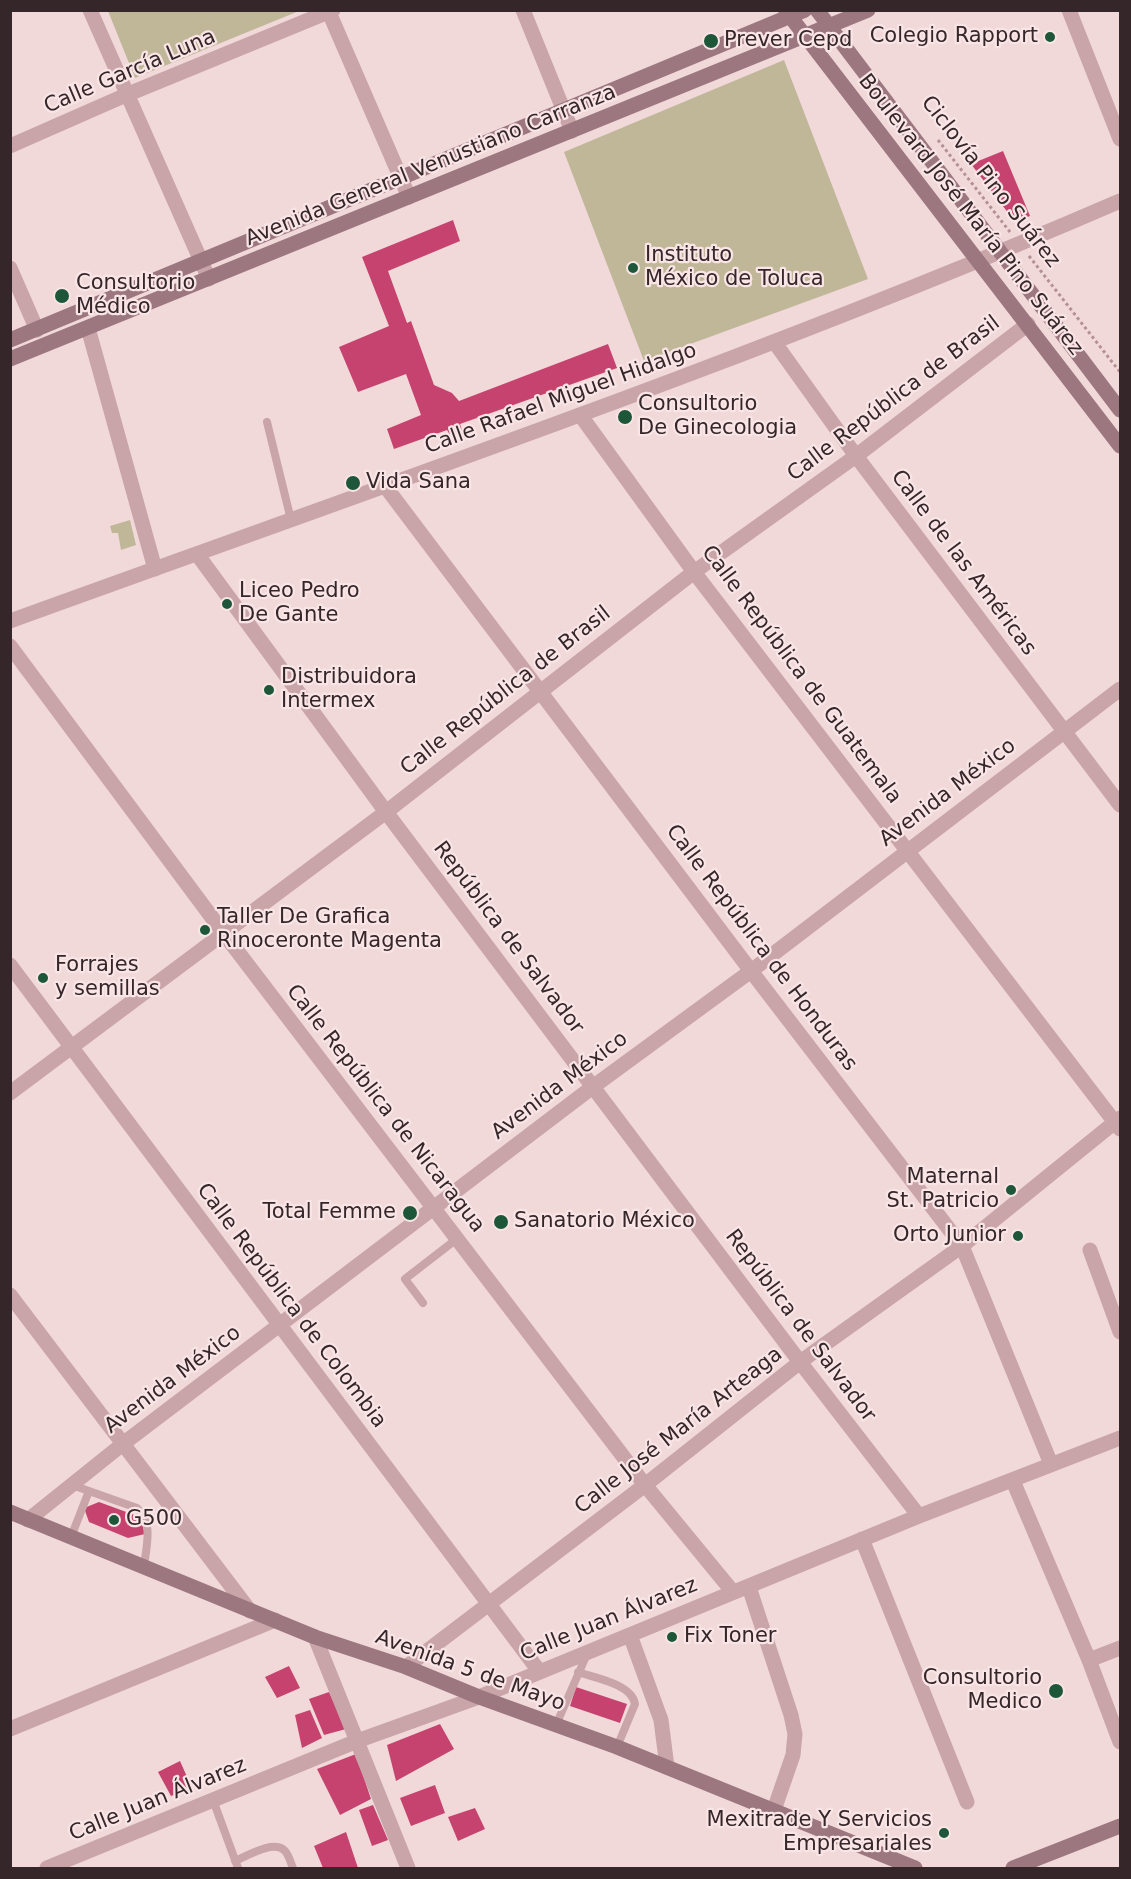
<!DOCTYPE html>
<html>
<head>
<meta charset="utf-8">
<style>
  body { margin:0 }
  #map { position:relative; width:1131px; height:1879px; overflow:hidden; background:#f1d9da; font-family:"DejaVu Sans",sans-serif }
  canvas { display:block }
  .frame { position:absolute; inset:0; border:12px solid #35262a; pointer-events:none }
</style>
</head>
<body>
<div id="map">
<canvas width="1131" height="1879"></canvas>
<div class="frame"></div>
</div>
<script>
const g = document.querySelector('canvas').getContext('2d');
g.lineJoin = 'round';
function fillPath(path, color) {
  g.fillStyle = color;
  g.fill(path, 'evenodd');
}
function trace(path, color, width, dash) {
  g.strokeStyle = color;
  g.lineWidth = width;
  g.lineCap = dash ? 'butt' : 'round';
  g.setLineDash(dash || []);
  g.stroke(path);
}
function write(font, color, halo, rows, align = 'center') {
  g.font = font + ' "DejaVu Sans",sans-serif';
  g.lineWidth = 4.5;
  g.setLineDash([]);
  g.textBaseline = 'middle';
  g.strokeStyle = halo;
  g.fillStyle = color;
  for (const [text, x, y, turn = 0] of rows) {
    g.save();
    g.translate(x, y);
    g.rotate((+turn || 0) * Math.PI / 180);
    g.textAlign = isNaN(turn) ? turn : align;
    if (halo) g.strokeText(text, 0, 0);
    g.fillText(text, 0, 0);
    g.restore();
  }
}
fillPath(new Path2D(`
  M108,11H299L135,78Z
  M784,60L868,279L644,361L564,152Z
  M130,520L136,545L121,550L118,533H112L110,526Z`), '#c0b799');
fillPath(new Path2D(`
  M1003,151L1030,216L1015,222L971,164Z
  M453,220L460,241L388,271L407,323L411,321L434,385L452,393L459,401L608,344L617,368L460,424L462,430L450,435L447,430L394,449L387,429L421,415L406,374L358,392L339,347L389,326L362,257Z
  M99,1502L140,1517L145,1534L128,1538L89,1522L84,1508Z
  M289,1666L300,1688L277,1698L265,1677Z
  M576,1687L627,1704L620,1723L570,1706Z
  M329,1692L346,1729L324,1735L309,1699Z
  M310,1710L322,1738L302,1748L295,1715Z
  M440,1724L454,1749L396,1781L387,1745Z
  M356,1754L371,1799L340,1815L317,1769Z
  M180,1761L192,1788L171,1796L158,1772Z
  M435,1785L445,1813L411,1826L400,1798Z
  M373,1805L388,1840L372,1846L359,1810Z
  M475,1808L485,1829L458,1841L448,1817Z
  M346,1832L358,1868H323L314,1846Z`), '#c5436e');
trace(new Path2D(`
  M938,140L1010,232
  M1029,256L1120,372`), '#b59095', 3, [3, 3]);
trace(new Path2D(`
  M267,422L291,520
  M423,1303L405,1279L458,1238
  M72,1485L137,1508C154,1522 146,1547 144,1567
  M71,1537L89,1491
  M578,1672C595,1678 632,1684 635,1704L617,1747
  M556,1725L587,1654
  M213,1800L238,1868
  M235,1861C247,1856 274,1839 285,1851C289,1855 291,1864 293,1868`), '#c9a5a9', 8);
trace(new Path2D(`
  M90,10L209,279
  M328,10L409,197
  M523,10L572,131
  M1069,10L1120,139
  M10,146L126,95L333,10
  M10,268L37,330
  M88,328L155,569
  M775,343L856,456L1120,805
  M581,416L694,572L1120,1129
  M385,486L751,971L962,1246L1051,1464
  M197,554L386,812L800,1362L919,1516
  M10,621C382,486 757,358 1120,201
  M10,646L225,935L645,1485L733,1592
  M10,965L539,1671
  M10,1093L386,812L694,572L856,456L1028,324
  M1090,1250L1120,1332
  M10,1295L250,1611
  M1013,1481L1089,1660L1120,1742
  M28,1520L124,1443L594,1086L751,971L1120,689
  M862,1539L967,1802
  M749,1587L791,1715L795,1734L793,1755L774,1810
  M630,1635L661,1720L667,1767
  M315,1637L408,1868
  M1089,1660L1120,1648
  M406,1667L645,1485L800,1362L962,1246L1120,1118
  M10,1729L275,1620
  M47,1868L357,1741L479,1697L919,1516L1120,1438`), '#c9a5a9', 15);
trace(new Path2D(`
  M817,10L1120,410
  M786,11L1120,446
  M10,340L805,10
  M10,359L868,10
  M10,1512L315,1637L406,1667L479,1697L617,1747L915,1868
  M1013,1868L1120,1826`), '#9c777f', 15);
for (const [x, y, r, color] of [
  [1050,37,6,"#1d5639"],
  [711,41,8,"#1d5639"],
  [633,268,6,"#1d5639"],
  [62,296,8,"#1d5639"],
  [625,417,8,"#1d5639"],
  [353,483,8,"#1d5639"],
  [227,604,6,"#1d5639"],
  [269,690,6,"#1d5639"],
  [205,930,6,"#1d5639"],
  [43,978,6,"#1d5639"],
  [1011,1190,6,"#1d5639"],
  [410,1213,8,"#1d5639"],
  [501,1222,8,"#1d5639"],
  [1018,1236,6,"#1d5639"],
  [114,1520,6,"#1d5639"],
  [672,1637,6,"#1d5639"],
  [1056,1691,8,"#1d5639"],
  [944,1833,6,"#1d5639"]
]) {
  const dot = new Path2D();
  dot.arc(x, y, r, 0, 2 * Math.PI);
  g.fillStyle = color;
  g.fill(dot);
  trace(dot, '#f9e5e6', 2);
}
write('21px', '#35262a', '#f9e5e6', [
  ["Colegio Rapport",1038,37,"right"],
  ["Prever Cepd",724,41],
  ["Instituto",645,256],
  ["México de Toluca",645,280],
  ["Consultorio",76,284],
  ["Médico",76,308],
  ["Consultorio",638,405],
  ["De Ginecologia",638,429],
  ["Vida Sana",366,483],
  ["Liceo Pedro",239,592],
  ["De Gante",239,616],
  ["Distribuidora",281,678],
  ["Intermex",281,702],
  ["Taller De Grafica",217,918],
  ["Rinoceronte Magenta",217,942],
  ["Forrajes",55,966],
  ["y semillas",55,990],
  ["Maternal",999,1178,"right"],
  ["St. Patricio",999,1202,"right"],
  ["Total Femme",396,1213,"right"],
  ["Sanatorio México",514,1222],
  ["Orto Junior",1006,1236,"right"],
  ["G500",126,1520],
  ["Fix Toner",684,1637],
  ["Consultorio",1042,1679,"right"],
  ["Medico",1042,1703,"right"],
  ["Mexitrade Y Servicios",932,1821,"right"],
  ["Empresariales",932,1845,"right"]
], 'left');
write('21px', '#35262a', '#f9e5e6', [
  ["Calle García Luna",130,72,-23],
  ["Avenida General Venustiano Carranza",431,166,-22],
  ["Ciclovía Pino Suárez",990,182,52],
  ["Boulevard José María Pino Suárez",970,215,52],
  ["Calle Rafael Miguel Hidalgo",561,399,-20],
  ["Calle República de Brasil",894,399,-37],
  ["Calle de las Américas",963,563,53],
  ["Calle República de Guatemala",801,675,53],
  ["Calle República de Brasil",506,691,-38],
  ["Avenida México",948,793,-37],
  ["República de Salvador",508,938,53],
  ["Calle República de Honduras",761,948,53],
  ["Avenida México",560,1086,-37],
  ["Calle República de Nicaragua",385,1109,52],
  ["Calle República de Colombia",291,1306,53],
  ["República de Salvador",800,1326,53],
  ["Avenida México",173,1380,-37],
  ["Calle José María Arteaga",679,1431,-38],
  ["Calle Juan Álvarez",609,1620,-22],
  ["Avenida 5 de Mayo",470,1671,20],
  ["Calle Juan Álvarez",158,1800,-22]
]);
</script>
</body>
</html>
